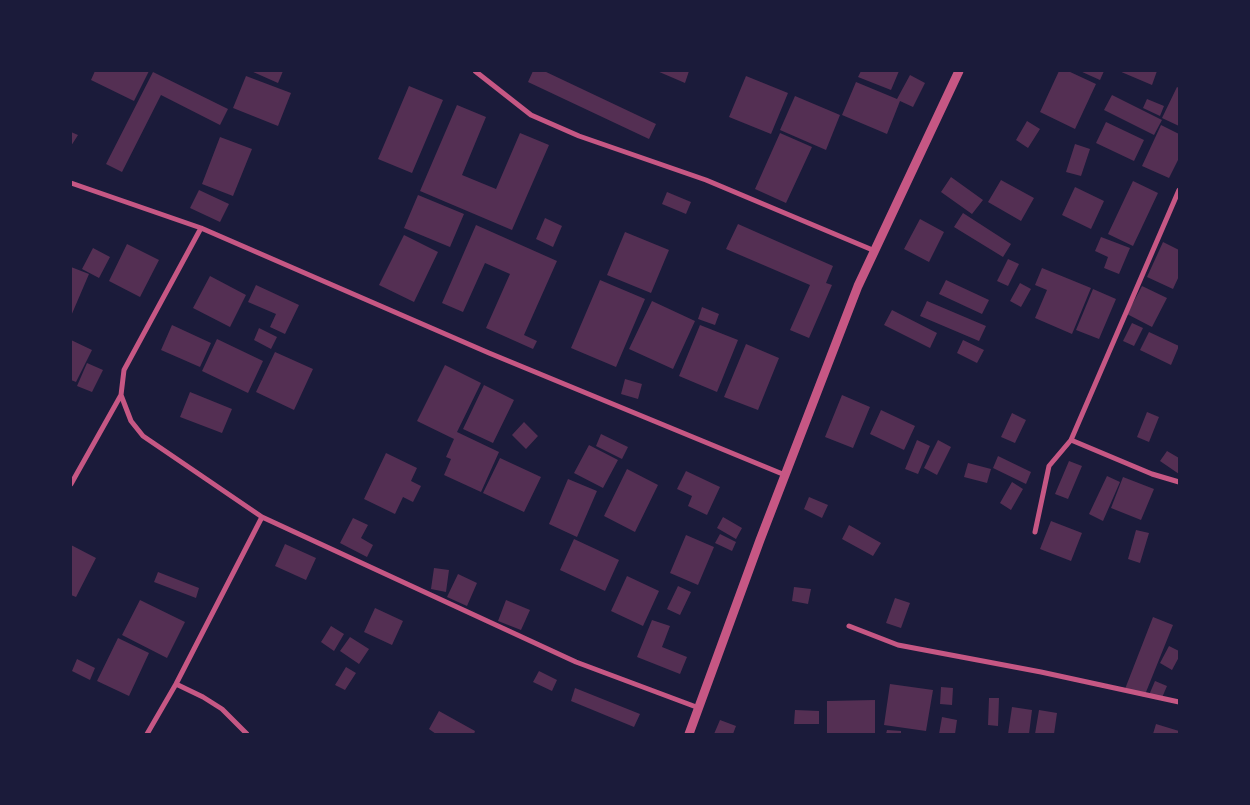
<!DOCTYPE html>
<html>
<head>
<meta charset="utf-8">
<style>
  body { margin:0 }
  #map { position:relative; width:1250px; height:805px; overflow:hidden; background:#1b1b3a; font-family:"Public Sans",sans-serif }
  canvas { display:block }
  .frame { position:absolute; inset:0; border:72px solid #1b1b3a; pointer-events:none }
</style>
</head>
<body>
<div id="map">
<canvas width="1250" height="805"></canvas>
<div class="frame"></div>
</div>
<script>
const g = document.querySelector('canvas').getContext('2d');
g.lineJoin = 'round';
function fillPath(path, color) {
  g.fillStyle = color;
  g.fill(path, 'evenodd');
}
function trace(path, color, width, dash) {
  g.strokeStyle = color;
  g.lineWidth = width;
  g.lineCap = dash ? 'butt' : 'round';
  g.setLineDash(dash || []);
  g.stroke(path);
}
fillPath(new Path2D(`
  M95,71H149L134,101L91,80Z
  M251,71H283L278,83Z
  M533,71H544L656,124L649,139L528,82Z
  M657,71H689L685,83Z
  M861,71H899L891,90L858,77Z
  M1059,71H1068L1096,84L1075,129L1040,112Z
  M1080,71H1104L1100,80Z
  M1119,71H1157L1152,85Z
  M153,72L228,109L220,125L161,95L122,172L106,164Z
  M910,75L925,83L913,107L900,101L887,134L842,115L856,82L897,99Z
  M246,76L291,93L278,126L233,108Z
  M746,76L788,93L771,134L729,117Z
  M409,86L443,100L412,173L378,159Z
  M1177,87L1179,88V126L1162,118Z
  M1112,95L1162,120L1154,135L1104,110Z
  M795,96L840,115L826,150L780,130Z
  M1147,99L1164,106L1160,116L1143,108Z
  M457,105L486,117L462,175L496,189L520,133L549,145L512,230L420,191Z
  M1027,121L1040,129L1028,148L1016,140Z
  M1106,122L1144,140L1134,161L1096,143Z
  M1161,125L1179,134V158L1169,178L1142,166Z
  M71,132L78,135L71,146Z
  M780,133L812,147L786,203L755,189Z
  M220,137L252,149L233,196L202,184Z
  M1075,144L1090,149L1081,176L1066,172Z
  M951,177L983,200L972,214L941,192Z
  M1001,180L1034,198L1021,221L988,202Z
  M1133,181L1158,193L1133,246L1108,234Z
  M1075,187L1104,201L1091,229L1062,215Z
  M199,190L229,204L220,222L190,208Z
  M667,192L691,202L686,214L662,204Z
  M418,195L464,214L450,247L404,228Z
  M963,213L1011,244L1003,257L954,227Z
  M545,218L562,226L553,247L536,239Z
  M920,219L944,232L929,262L904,249Z
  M738,224L833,266L826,283L832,285L809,338L790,330L810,285L726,249Z
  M476,225L557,261L524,335L537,341L533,349L486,328L510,274L485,263L463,312L442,303Z
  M625,232L669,250L651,293L607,275Z
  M404,235L438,252L414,302L379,285Z
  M1101,237L1130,248L1119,274L1104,268L1108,257L1095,251Z
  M1163,242L1179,250V276L1173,289L1147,277Z
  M127,244L159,260L140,297L109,281Z
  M93,248L110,257L99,278L82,269Z
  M1008,259L1019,264L1008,286L997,281Z
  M71,267L89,274L71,316Z
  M1042,268L1091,288L1072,334L1035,318L1047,290L1035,285Z
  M210,276L246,295L230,327L193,308Z
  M600,280L645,299L616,367L571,348Z
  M946,280L989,300L982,314L939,294Z
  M1020,283L1031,289L1021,307L1010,301Z
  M256,285L299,305L285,334L270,327L276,314L248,302Z
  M1142,286L1167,298L1152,327L1127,314Z
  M1093,289L1116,299L1099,339L1076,330Z
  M652,301L695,321L673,369L629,349Z
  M927,301L986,326L979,341L920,316Z
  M702,307L719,314L715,325L698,319Z
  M892,310L937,333L930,348L884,325Z
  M1132,323L1143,328L1134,346L1123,341Z
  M172,325L211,343L200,367L161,350Z
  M700,325L738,340L717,392L679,376Z
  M259,328L277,337L271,349L254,340Z
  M1149,332L1179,346L1171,365L1140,350Z
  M217,339L263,361L248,393L202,371Z
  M71,340L92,350L76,382L71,380Z
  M963,340L984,350L977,363L957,353Z
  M746,344L779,358L758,410L724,397Z
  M275,352L313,369L294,410L256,392Z
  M87,363L103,370L92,392L77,386Z
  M445,365L481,383L457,432L499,452L481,492L444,475L451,459L446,457L454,439L417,421Z
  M625,379L642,384L638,399L621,394Z
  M484,385L514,400L493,443L463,429Z
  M190,392L232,409L222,433L180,417Z
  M842,395L870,407L853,448L825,437Z
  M881,410L915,426L904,450L870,434Z
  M1147,412L1159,417L1149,442L1137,437Z
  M1012,413L1026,420L1015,443L1001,437Z
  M524,422L538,436L526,449L512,435Z
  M601,434L628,447L622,459L596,446Z
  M917,440L930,446L918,474L905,469Z
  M938,440L951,447L937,475L924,468Z
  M589,445L618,460L603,488L574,473Z
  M1167,451L1179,458V474L1160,461Z
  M386,453L417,468L411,481L421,486L413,502L403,497L395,514L364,499Z
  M998,456L1031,472L1026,484L993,468Z
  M500,458L541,477L524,512L483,493Z
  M1069,461L1082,466L1068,499L1055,494Z
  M968,463L991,469L987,483L964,477Z
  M627,469L658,485L635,532L604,516Z
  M686,471L720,487L707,515L688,506L692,496L677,489Z
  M1107,476L1120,482L1103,521L1089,514Z
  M1123,477L1154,489L1141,520L1111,508Z
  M568,479L597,491L577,537L549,524Z
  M1012,482L1023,489L1011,510L1000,503Z
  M809,497L828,505L822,518L804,509Z
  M723,517L742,528L736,539L717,528Z
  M353,518L368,525L361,538L373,545L367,557L340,543Z
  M1051,521L1082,533L1071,561L1040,549Z
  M849,525L881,543L873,556L842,539Z
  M1136,530L1149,533L1140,563L1128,559Z
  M720,534L736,542L732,551L715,543Z
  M686,535L714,547L698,585L670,573Z
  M574,539L619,560L605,591L560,570Z
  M285,544L316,558L306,580L275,566Z
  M71,545L96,558L76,597L71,595Z
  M434,568L449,570L446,592L431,589Z
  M158,572L199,588L196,598L154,582Z
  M458,574L477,583L467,606L447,597Z
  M627,576L659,591L643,626L611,611Z
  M678,586L691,592L680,615L667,609Z
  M794,587L811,589L808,604L792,601Z
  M895,598L910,603L901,628L886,623Z
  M140,600L185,622L167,658L122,635Z
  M506,600L530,610L521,630L498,621Z
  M375,608L403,621L392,645L364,632Z
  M1153,617L1173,625L1144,697L1125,689Z
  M652,620L670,626L662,647L687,657L680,674L637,657Z
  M331,626L344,634L334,651L321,642Z
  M350,637L369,649L359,664L340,651Z
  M118,638L149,653L129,696L97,681Z
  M1169,646L1179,651V657L1172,670L1160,663Z
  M77,659L95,668L90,680L72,671Z
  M346,667L356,673L345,690L335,685Z
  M539,671L557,680L552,691L533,682Z
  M1155,681L1167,686L1161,700L1149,695Z
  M890,684L933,690L926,731L884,725Z
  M941,687L953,688L952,705L940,704Z
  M575,688L640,714L634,727L571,701Z
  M989,698H999L998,726L988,725Z
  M875,700V734H827V701Z
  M1012,707L1032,710L1029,734H1008Z
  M795,710L819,711V724H794Z
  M1039,710L1057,713L1054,734H1035Z
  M439,711L475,731L474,734H436L429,729Z
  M942,717L957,720L955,734H939Z
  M720,720L736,726L733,734H714Z
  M1156,724L1179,731V734H1153Z
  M887,730L901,731V734H886Z`), '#542f53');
trace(new Path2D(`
  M475,71L531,115L579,136L706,180L875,251
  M71,183L201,228L489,353L785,475
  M201,228L124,370L121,395L131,421L143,436L262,517L576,662L699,708
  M1071,440L1152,474L1179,482
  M71,484L121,395
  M1035,532L1049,466L1071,440L1179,190
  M849,626L898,645L1041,672L1179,702
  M176,684L203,697L222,709L247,734
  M147,734L176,684L262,517`), '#c65784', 5);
trace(new Path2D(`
  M689,734L760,540L858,286L959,71`), '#c65784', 9);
</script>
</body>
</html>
